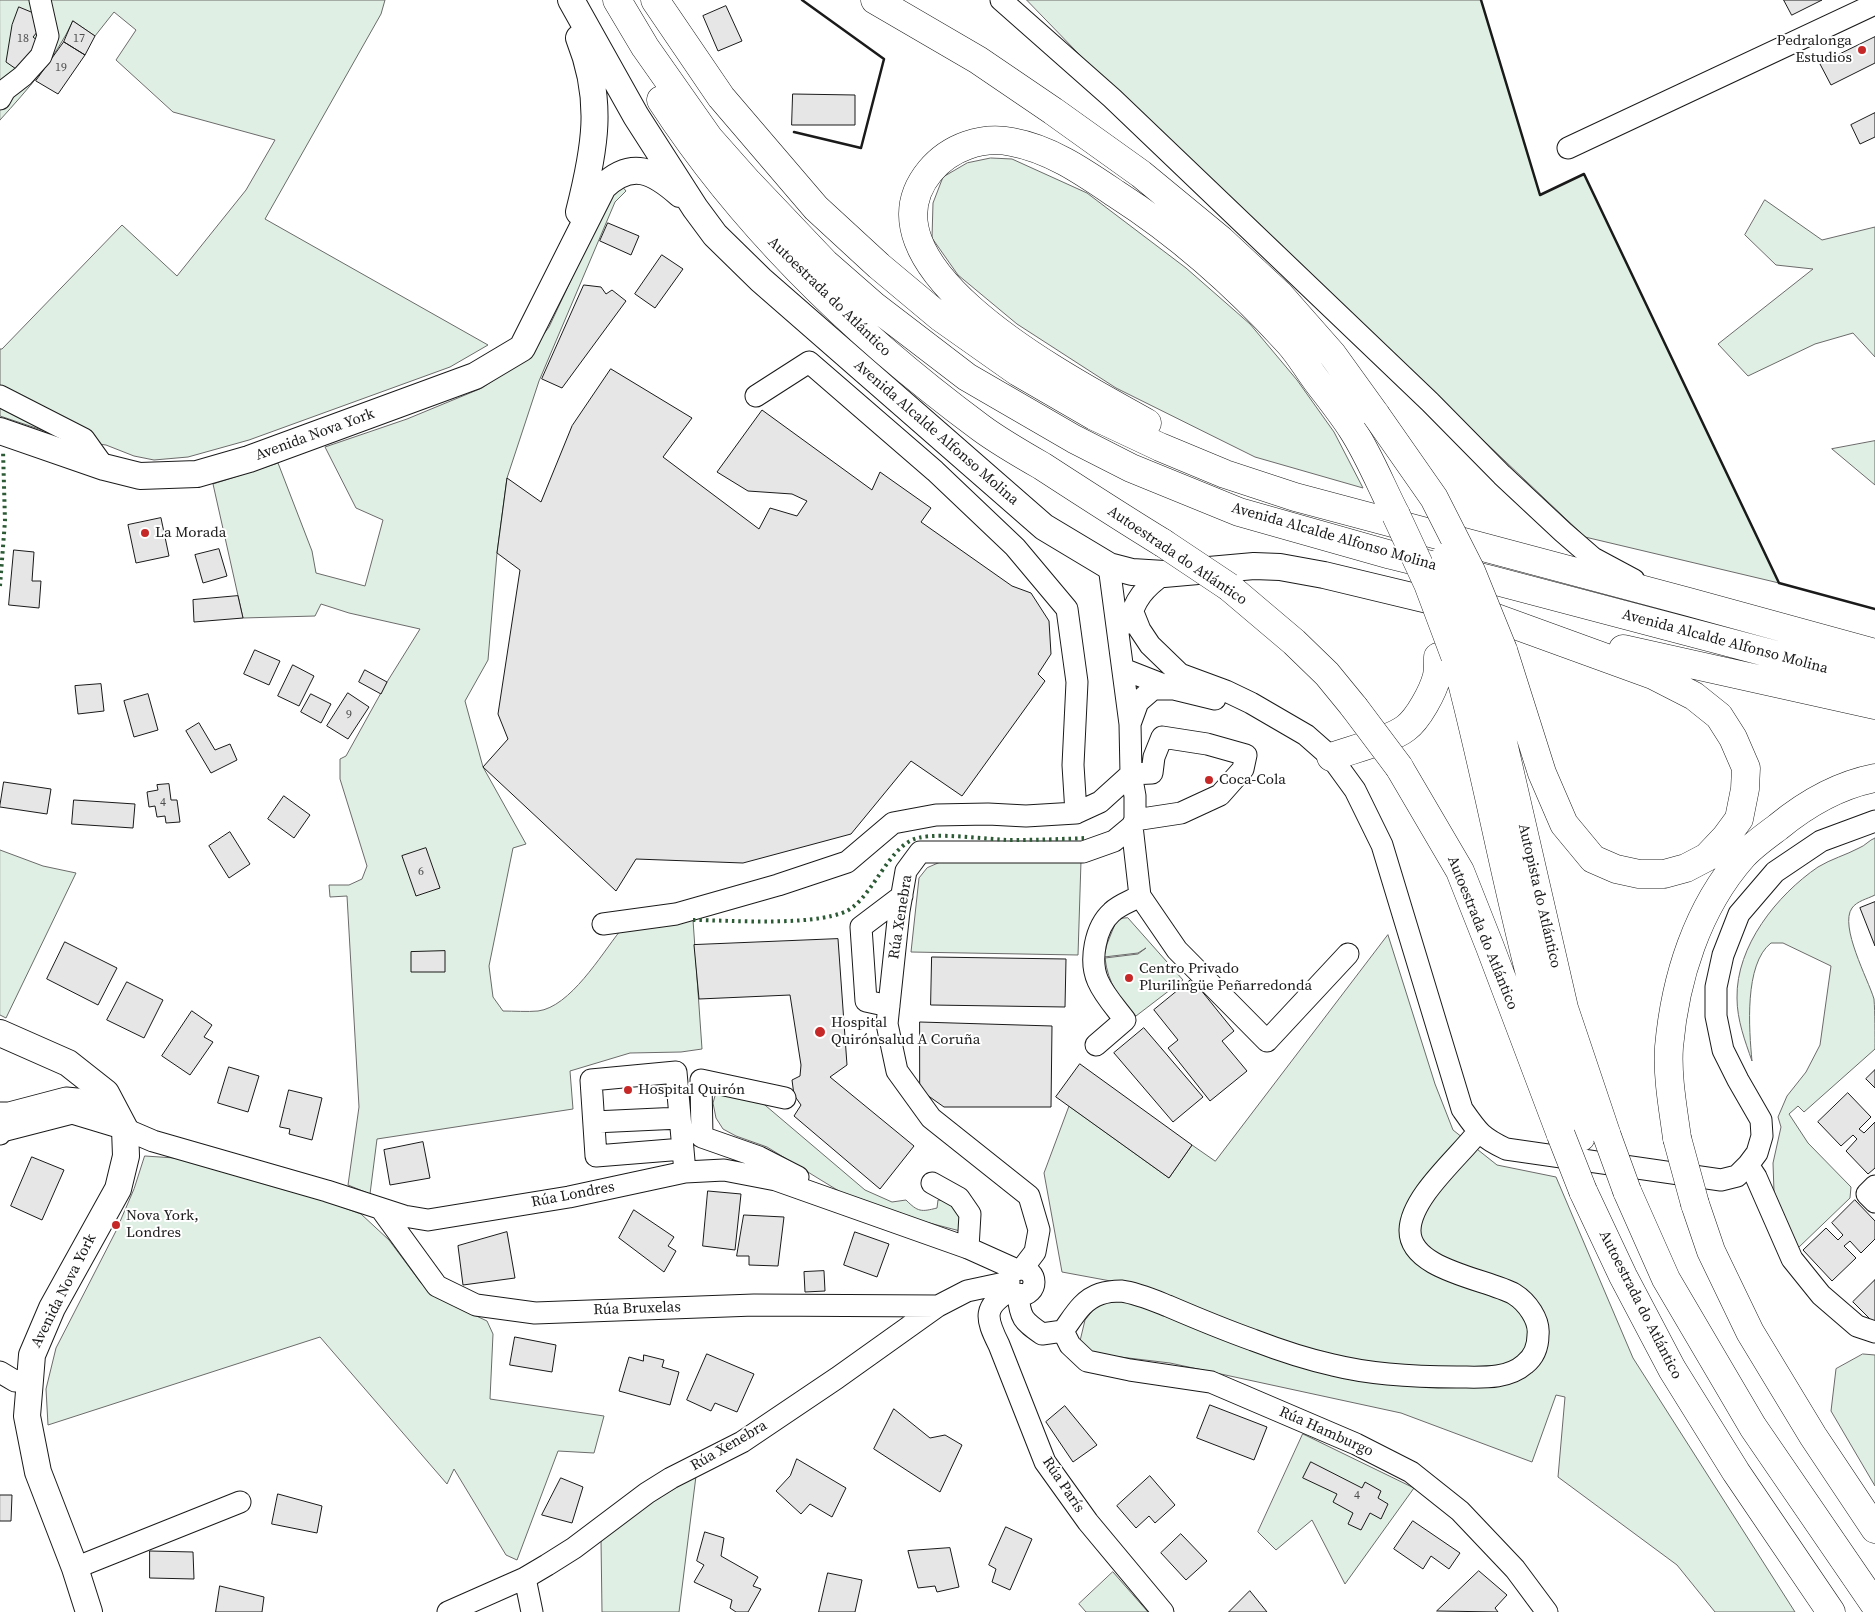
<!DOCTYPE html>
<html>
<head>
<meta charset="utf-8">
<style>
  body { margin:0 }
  canvas { display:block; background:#fff }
</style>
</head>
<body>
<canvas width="1875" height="1612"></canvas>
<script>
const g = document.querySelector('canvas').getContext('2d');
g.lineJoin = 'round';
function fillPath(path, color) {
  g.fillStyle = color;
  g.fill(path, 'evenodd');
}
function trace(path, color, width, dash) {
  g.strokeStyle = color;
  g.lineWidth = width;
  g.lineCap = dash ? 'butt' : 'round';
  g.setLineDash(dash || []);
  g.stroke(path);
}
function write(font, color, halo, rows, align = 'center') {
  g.font = font + ' "Source Serif 4",serif';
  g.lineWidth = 4;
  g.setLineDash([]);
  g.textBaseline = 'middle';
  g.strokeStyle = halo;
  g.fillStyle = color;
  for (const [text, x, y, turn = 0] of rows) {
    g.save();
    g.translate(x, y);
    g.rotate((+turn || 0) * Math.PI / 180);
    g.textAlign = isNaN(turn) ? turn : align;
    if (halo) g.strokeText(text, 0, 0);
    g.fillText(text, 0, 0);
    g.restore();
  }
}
const green = new Path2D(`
  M0,0H385L381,14L265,219L488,345L450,367L249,440L188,457L154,460L134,456L106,445L75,441L0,416V349H2L122,225L177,276L246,190L275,140L173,112L116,60L136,30L114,12L95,36L73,21C55,59 28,89 0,120Z
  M1027,0H1481L1540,195L1584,174L1779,583L1585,537L1106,82Z
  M991,158L1012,159L1087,193L1186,268L1250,324L1297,380L1334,432L1363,488L1255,457L1116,388L1017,324L958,275L932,238L933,203L943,177L967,163Z
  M621,185L626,191L615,202L539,381L507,478L497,553L488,660L465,701L483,767L526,844L513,848L489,966L493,997L503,1011C514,1011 527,1012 538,1011C570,1007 601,955 620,931L693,920L702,1049L681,1052L630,1053L570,1071L573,1109L377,1139L370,1194L348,1185L359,1107L347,896L330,897L329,885H349L362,879L367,866L340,779V759L346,756L387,682L420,629L349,613L321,604L315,616L243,618L213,484L278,463L312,551L316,573L365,586L383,520L356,508L325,447L407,419L482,388L525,359L549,327L609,199Z
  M1765,200L1822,240L1875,227V357L1853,333L1815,344L1748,376L1718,344L1813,269L1776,265L1745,235Z
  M1875,441V485L1832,449Z
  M1875,838V895C1867,899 1857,901 1852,908C1839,926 1868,979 1874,999C1875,1012 1875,1035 1875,1049L1804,1112L1798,1106L1789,1114L1808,1143L1851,1187L1850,1198L1798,1248L1774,1192L1773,1163L1781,1127L1778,1117L1787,1096L1806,1072L1820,1045L1831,966L1783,943H1771C1744,964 1749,1030 1752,1061C1745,1041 1737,1020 1737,998C1736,946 1777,895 1818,867C1831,859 1846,855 1859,848C1865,846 1869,840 1875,838Z
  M0,850L43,866L76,873L6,1018L0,1015Z
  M943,861H1081L1078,955L911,952L919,878L927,868Z
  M1128,918L1183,980L1136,1016C1119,997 1108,984 1105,958L1138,954L1146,948L1138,953L1104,957L1107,944L1117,919Z
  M1388,935L1435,1084L1453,1130L1497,1165L1556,1177L1633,1358L1795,1612H1715L1677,1565L1558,1477L1565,1397L1556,1395L1532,1462L1401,1413L1170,1363L1095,1354L1080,1341L1085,1320L1116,1282L1062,1272L1044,1173L1069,1106L1169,1178L1192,1145L1215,1161Z
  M721,1090L759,1100L865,1190L892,1202L906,1200C918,1212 921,1212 937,1208L938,1200C956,1200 961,1217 964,1232L914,1219L847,1196L767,1147L736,1136L723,1129L716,1118L713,1103L715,1096Z
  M145,1156L175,1158L290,1188L361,1214L389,1240L421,1283L451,1304L487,1321L493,1334L490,1399L604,1416L594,1453L558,1451L517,1560L506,1555L454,1469L447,1484L320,1337L48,1425L46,1389L56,1348L116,1231L134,1189Z
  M1863,1354L1875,1355V1486L1831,1411L1836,1369Z
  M1303,1434L1414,1488L1345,1584L1312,1520L1276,1550L1258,1532Z
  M696,1476L679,1612H602L601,1540L644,1507Z
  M1113,1572L1148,1612H1086L1079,1604Z`);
fillPath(green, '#e0efe3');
trace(green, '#6a6a6a', 1);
const building = new Path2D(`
  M1784,0H1822L1792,15Z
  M726,6L742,41L718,51L703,16Z
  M19,7L36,14L38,31L33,37L38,41L19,71L6,62L12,25Z
  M73,21L95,36L85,55L64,42Z
  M1875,37V63L1831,85L1820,64Z
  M64,42L85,55L58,94L36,81Z
  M793,94L855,95V125H792Z
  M1875,113V137L1860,144L1851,125Z
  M608,223L639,236L631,255L600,241Z
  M662,255L683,269L655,308L635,294Z
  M584,285L601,287L606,294L612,290L626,301L562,388L542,379Z
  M611,369L692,418L663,457L759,529L770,508L797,516L807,501L792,494L748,491L717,472L762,410L872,490L880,472L931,508L921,522L1012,586L1031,593L1049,621L1051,654L1038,674L1045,681L962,796L911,761L851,834L743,863L636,859L616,891L483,767L508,739L498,714L520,570L497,553L507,478L541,502L572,426Z
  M161,518L169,556L136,563L128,525Z
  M219,549L227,576L203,583L195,555Z
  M14,550L34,552L32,581H41L39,608L9,605Z
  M238,596L243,618L194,622L193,600Z
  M255,650L280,661L269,685L244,674Z
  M293,665L314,676L299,706L278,696Z
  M365,670L387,682L381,694L359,682Z
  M101,684L104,711L78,714L75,686Z
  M348,693L369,707L348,739L327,726Z
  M148,694L158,730L134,737L124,701Z
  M311,694L331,704L321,723L301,712Z
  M199,723L215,750L230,744L237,760L211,773L186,731Z
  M4,782L51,789L47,814L0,807Z
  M169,784L171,800H177L180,822L166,823L165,816L157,817L155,806L149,807L147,792L158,790L157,785Z
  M284,796L310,815L294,838L268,819Z
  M74,800L135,804L133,828L72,824Z
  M230,832L250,864L229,878L209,846Z
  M426,848L440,888L416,896L402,856Z
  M1875,902V946L1860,908Z
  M838,939L847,1065L830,1077L914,1146L880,1189L794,1116L801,1105L794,1095L792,1080L800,1076L801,1065L790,995L699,999L694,945Z
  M65,942L117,968L98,1005L47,979Z
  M445,951V972H411V952Z
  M932,957L1066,959L1065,1007L931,1005Z
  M1192,979L1234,1031L1222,1041L1247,1071L1210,1101L1168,1048L1178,1040L1154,1010Z
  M127,982L163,1000L144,1038L107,1020Z
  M192,1011L212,1025L204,1037L213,1042L190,1075L162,1056Z
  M920,1022L1052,1026L1051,1107H944L920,1090Z
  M1144,1028L1203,1097L1173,1122L1114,1053Z
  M1080,1064L1192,1145L1169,1178L1056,1097Z
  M229,1067L259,1076L248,1112L218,1103Z
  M1875,1070V1088L1866,1079Z
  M289,1090L322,1098L312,1140L289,1134L290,1129L280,1127Z
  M1848,1093L1871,1117L1859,1129L1864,1133L1875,1122V1168L1868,1174L1846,1151L1857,1139L1853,1135L1841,1146L1818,1122Z
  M423,1142L430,1178L390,1185L384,1150Z
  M32,1157L64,1170L42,1220L11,1206Z
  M708,1191L741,1194L735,1250L703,1246Z
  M1855,1200L1875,1221V1239L1861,1253L1850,1241L1844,1246L1856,1258L1832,1281L1803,1250L1826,1228L1838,1240L1843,1235L1832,1223Z
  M634,1210L674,1237L668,1246L676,1251L664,1272L619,1238Z
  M744,1215L784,1217L778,1266L749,1265V1256H737Z
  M507,1232L515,1278L463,1285L458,1246Z
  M855,1232L889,1244L877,1277L844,1265Z
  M824,1271L825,1291L805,1292L804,1272Z
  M1875,1280V1324L1853,1302Z
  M515,1337L556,1345L552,1372L510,1365Z
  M707,1354L754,1374L737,1412L715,1403L711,1411L687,1400Z
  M644,1355L664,1360L662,1367L679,1372L670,1405L619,1391L629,1357L643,1361Z
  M1210,1405L1267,1427L1254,1460L1197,1438Z
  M1065,1406L1097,1445L1073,1462L1046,1422Z
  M894,1409L930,1438L945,1435L962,1445L940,1492L874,1449Z
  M797,1459L846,1488L832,1517L810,1504L801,1514L776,1491L790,1476Z
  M1311,1462L1362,1488L1365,1482L1381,1491L1378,1498L1388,1504L1381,1519L1370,1513L1361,1530L1348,1524L1353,1513L1333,1502L1337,1494L1303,1478Z
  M1150,1476L1175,1505L1155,1523L1149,1516L1136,1528L1117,1506Z
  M561,1478L583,1487L572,1523L542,1515Z
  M278,1494L322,1506L317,1533L272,1524Z
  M0,1495H12L11,1521H0Z
  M1413,1521L1460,1553L1449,1569L1431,1556L1423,1569L1394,1549Z
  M1006,1527L1032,1539L1010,1590L992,1582L996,1569L989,1565Z
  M705,1532L724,1538L721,1556L758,1577L753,1586L761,1589L748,1612H736L730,1608L732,1600L694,1582L704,1565L697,1561Z
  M1181,1534L1207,1561L1186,1580L1161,1553Z
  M950,1548L959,1587L937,1592L935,1586L918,1588L908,1551Z
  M150,1551L193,1552L194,1579L150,1578Z
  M1479,1571L1507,1595L1495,1608L1498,1612L1437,1611Z
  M828,1573L862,1580L855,1612H819Z
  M220,1586L264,1597L262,1612H216Z
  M1250,1591L1267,1612H1229Z`);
fillPath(building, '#e6e6e6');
trace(building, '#1a1a1a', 1);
const minor = new Path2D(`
  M1001,0L1112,98L1430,402L1502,475L1563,532L1593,558L1634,580
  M0,99L5,90L23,76L41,56L48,36L40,0
  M1568,148L1875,4
  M0,396L84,439L104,467
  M756,396L809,362L935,471L1015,547L1067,609L1077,682L1073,765L1076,813L1100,802L1131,774L1152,773L1154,757L1162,737L1207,744L1246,755L1243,769L1220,795L1181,813L1135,820
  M1132,610L1140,630L1150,645L1180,674L1226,691L1251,703L1306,735L1331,757L1355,790L1382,845L1462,1109C1478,1132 1481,1137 1506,1149L1721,1180L1737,1176L1748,1165L1757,1153L1762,1136L1761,1120L1738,1080L1723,1050L1716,1016V987L1723,955L1739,914L1775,872L1821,841L1875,821
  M1129,623C1134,600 1145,587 1164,574
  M1123,669L1174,689L1215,699
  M1130,724L1138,702L1153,689H1174
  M1132,826L1140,896L1177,950L1267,1041L1348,954
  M603,924L676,914L778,885L847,862L893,823L936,815L988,814L1026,816L1076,813
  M889,1006L866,1001L861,927L902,896
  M1096,1045L1125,1020C1116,1008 1104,995 1098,981C1089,961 1095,927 1112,912C1119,905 1131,901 1140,896
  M785,1098L701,1080L702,1137L759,1157L798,1177
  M0,1113H9L66,1098L77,1099L105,1112
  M594,1122L680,1118
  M0,1134L2,1131L72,1113L125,1129L153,1141L327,1191L404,1216L428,1220L569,1197L685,1172L724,1170L776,1180L968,1248L1017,1270
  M683,1149L596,1156L591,1080L676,1072L685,1172
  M1748,1165L1756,1177L1792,1259L1821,1295L1857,1326L1875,1332
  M932,1183L959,1198L970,1214L968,1248
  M1875,1186L1867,1194L1875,1202
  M381,1209L437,1286L476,1305L535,1313L754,1305L938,1306
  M1022,1269L1035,1252L1039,1230L1029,1196L931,1118L897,1071L887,1024L899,911L906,871L920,852H1083L1114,841L1132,826L1135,820V796L1131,774L1130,724L1109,566
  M1008 1282a13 13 0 1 1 26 0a13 13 0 1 1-26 0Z
  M1011,1290C983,1307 985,1317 999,1345L1045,1462L1088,1522L1163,1612
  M1018,1294C1020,1318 1023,1321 1042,1334L1063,1331C1074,1316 1082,1300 1100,1294C1106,1292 1115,1291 1121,1291C1137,1293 1153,1300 1168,1306C1196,1318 1225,1330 1253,1340C1279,1350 1306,1359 1333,1365C1373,1375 1416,1377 1457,1377C1480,1377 1507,1380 1525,1364C1535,1356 1538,1346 1538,1335C1540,1320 1527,1302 1514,1294C1487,1279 1409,1270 1410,1230C1411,1197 1458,1158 1478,1132
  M1063,1331L1070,1345L1087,1361L1130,1370L1211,1382L1356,1444L1411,1472L1460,1511L1515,1569L1547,1612
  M0,1372L15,1381L30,1380
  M75,1568L240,1502
  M525,1578L532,1612
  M448,1612L525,1578L547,1565L574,1548L647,1493L671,1478L742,1442L837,1378L938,1306L967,1291L1009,1282`);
const major = new Path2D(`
  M571,0L636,116L695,208L715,235L761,280L1044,527L1109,566L1132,572L1164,574L1254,566L1280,567L1324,575L1453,606
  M579,212C595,149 604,100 579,38
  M0,431L104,467L140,476L197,474L249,459L475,376L522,348L603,187C632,159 654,171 680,194
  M0,1033L68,1063L106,1093L125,1129L126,1156L118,1189L52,1308L32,1355L30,1380L27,1416L38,1472L75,1568L89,1612`);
const highway = new Path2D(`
  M617,0L645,47L709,138L748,182L825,263L873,305L967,377L1074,439L1131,468L1239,512L1391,555L1492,580L1875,681
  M655,0L721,97L816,208L879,266L940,317L1018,372L1094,416L1160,447L1225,474L1295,497L1689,602L1875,653
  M875,0L978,60L1053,111L1141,174L1221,240L1280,295L1332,354L1376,415
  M661,100C745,229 858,337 981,428C1000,442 1021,454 1042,466C1082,492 1122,518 1163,543
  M1147,423C1082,386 849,269 930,171C950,147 982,136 1012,142C1051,149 1085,173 1116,194C1180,235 1238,287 1289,343C1299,354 1307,368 1316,380C1328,396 1341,412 1352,429C1369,455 1382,488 1396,515
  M1229,587L1294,642L1327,674L1354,707
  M1485,614L1653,675L1694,696L1719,716L1733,738L1746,768L1745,789L1739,819L1725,838L1707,857L1686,868L1664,874H1639L1616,869L1593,859L1564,824L1542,773L1503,650
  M1623,649L1875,705
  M1478,653L1493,699L1564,1008L1607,1136
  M1455,656C1484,762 1503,871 1531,978C1546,1031 1563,1084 1581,1137
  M1331,757C1350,750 1391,740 1406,728C1418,719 1433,692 1437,676C1438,670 1438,663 1438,657
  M1399,767L1460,871L1490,947L1561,1135
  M1677,1138C1673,1108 1667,1077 1669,1047C1675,979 1697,908 1743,856C1753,845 1766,836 1778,827C1806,804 1839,785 1875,778
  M1583,1191L1623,1276L1672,1369L1736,1472L1831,1612
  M1627,1191L1666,1279L1753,1427L1875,1605
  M1695,1204L1711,1251L1750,1332L1813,1436L1875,1529`);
trace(minor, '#1a1a1a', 23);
trace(major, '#1a1a1a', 28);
trace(highway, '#1a1a1a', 29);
trace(minor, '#fff', 21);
trace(major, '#fff', 26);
trace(highway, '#fff', 28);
const highwayBridge = new Path2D(`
  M1376,415L1434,498L1471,571L1503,650
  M1396,515L1428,584L1455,656
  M1163,543L1229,587
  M1446,557L1452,570L1478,653
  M1354,707L1399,767
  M1561,1135L1583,1191
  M1607,1136L1627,1191
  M1677,1138L1695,1204`);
trace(highwayBridge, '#1a1a1a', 29, []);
trace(highwayBridge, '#fff', 28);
trace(new Path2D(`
  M0,586L5,521L3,450
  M693,920C729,920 827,928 853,907C874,890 888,853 910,841C927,830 989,840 1011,840C1037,840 1062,839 1087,838`), '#2b5a34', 4, [2.5, 4]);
trace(new Path2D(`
  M1481,0L1540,195L1584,174L1779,583L1875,609
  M794,132L861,148L884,59L802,0`), '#1a1a1a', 2.5);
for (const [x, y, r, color] of [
  [1862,50,5,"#c62828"],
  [145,533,5,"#c62828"],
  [1209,780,5,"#c62828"],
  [1129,978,5,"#c62828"],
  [820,1032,6,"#c62828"],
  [628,1090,5,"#c62828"],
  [116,1225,5,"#c62828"]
]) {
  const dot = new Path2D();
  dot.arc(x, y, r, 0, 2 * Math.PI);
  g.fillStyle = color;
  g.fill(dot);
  trace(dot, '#fff', 2);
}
write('12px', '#4d4d4d', null, [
  ["18",23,39],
  ["17",79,39],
  ["19",61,68],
  ["9",349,715],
  ["4",163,803],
  ["6",421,872],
  ["4",1357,1496]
]);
write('15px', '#1a1a1a', '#fff', [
  ["Pedralonga",1852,41,"right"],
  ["Estudios",1852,58,"right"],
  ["La Morada",155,533],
  ["Coca-Cola",1219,780],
  ["Centro Privado",1139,969],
  ["Plurilingüe Peñarredonda",1139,986],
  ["Hospital",831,1023],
  ["Quirónsalud A Coruña",831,1040],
  ["Hospital Quirón",638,1090],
  ["Nova York,",126,1216],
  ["Londres",126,1233]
], 'left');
write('15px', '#1a1a1a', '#fff', [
  ["Autoestrada do Atlántico",829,297,44],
  ["Avenida Alcalde Alfonso Molina",936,433,41],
  ["Avenida Nova York",315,435,-20],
  ["Avenida Alcalde Alfonso Molina",1334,537,16],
  ["Autoestrada do Atlántico",1177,556,34],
  ["Avenida Alcalde Alfonso Molina",1725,642,15],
  ["Autopista do Atlántico",1539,896,77],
  ["Rúa Xenebra",901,917,-81],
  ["Autoestrada do Atlántico",1482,933,68],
  ["Rúa Londres",573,1195,-11],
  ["Avenida Nova York",64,1291,-63],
  ["Autoestrada do Atlántico",1640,1305,63],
  ["Rúa Bruxelas",637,1309,-2],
  ["Rúa Hamburgo",1326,1432,24],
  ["Rúa Xenebra",729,1446,-30],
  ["Rúa París",1063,1485,56]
]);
</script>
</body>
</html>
